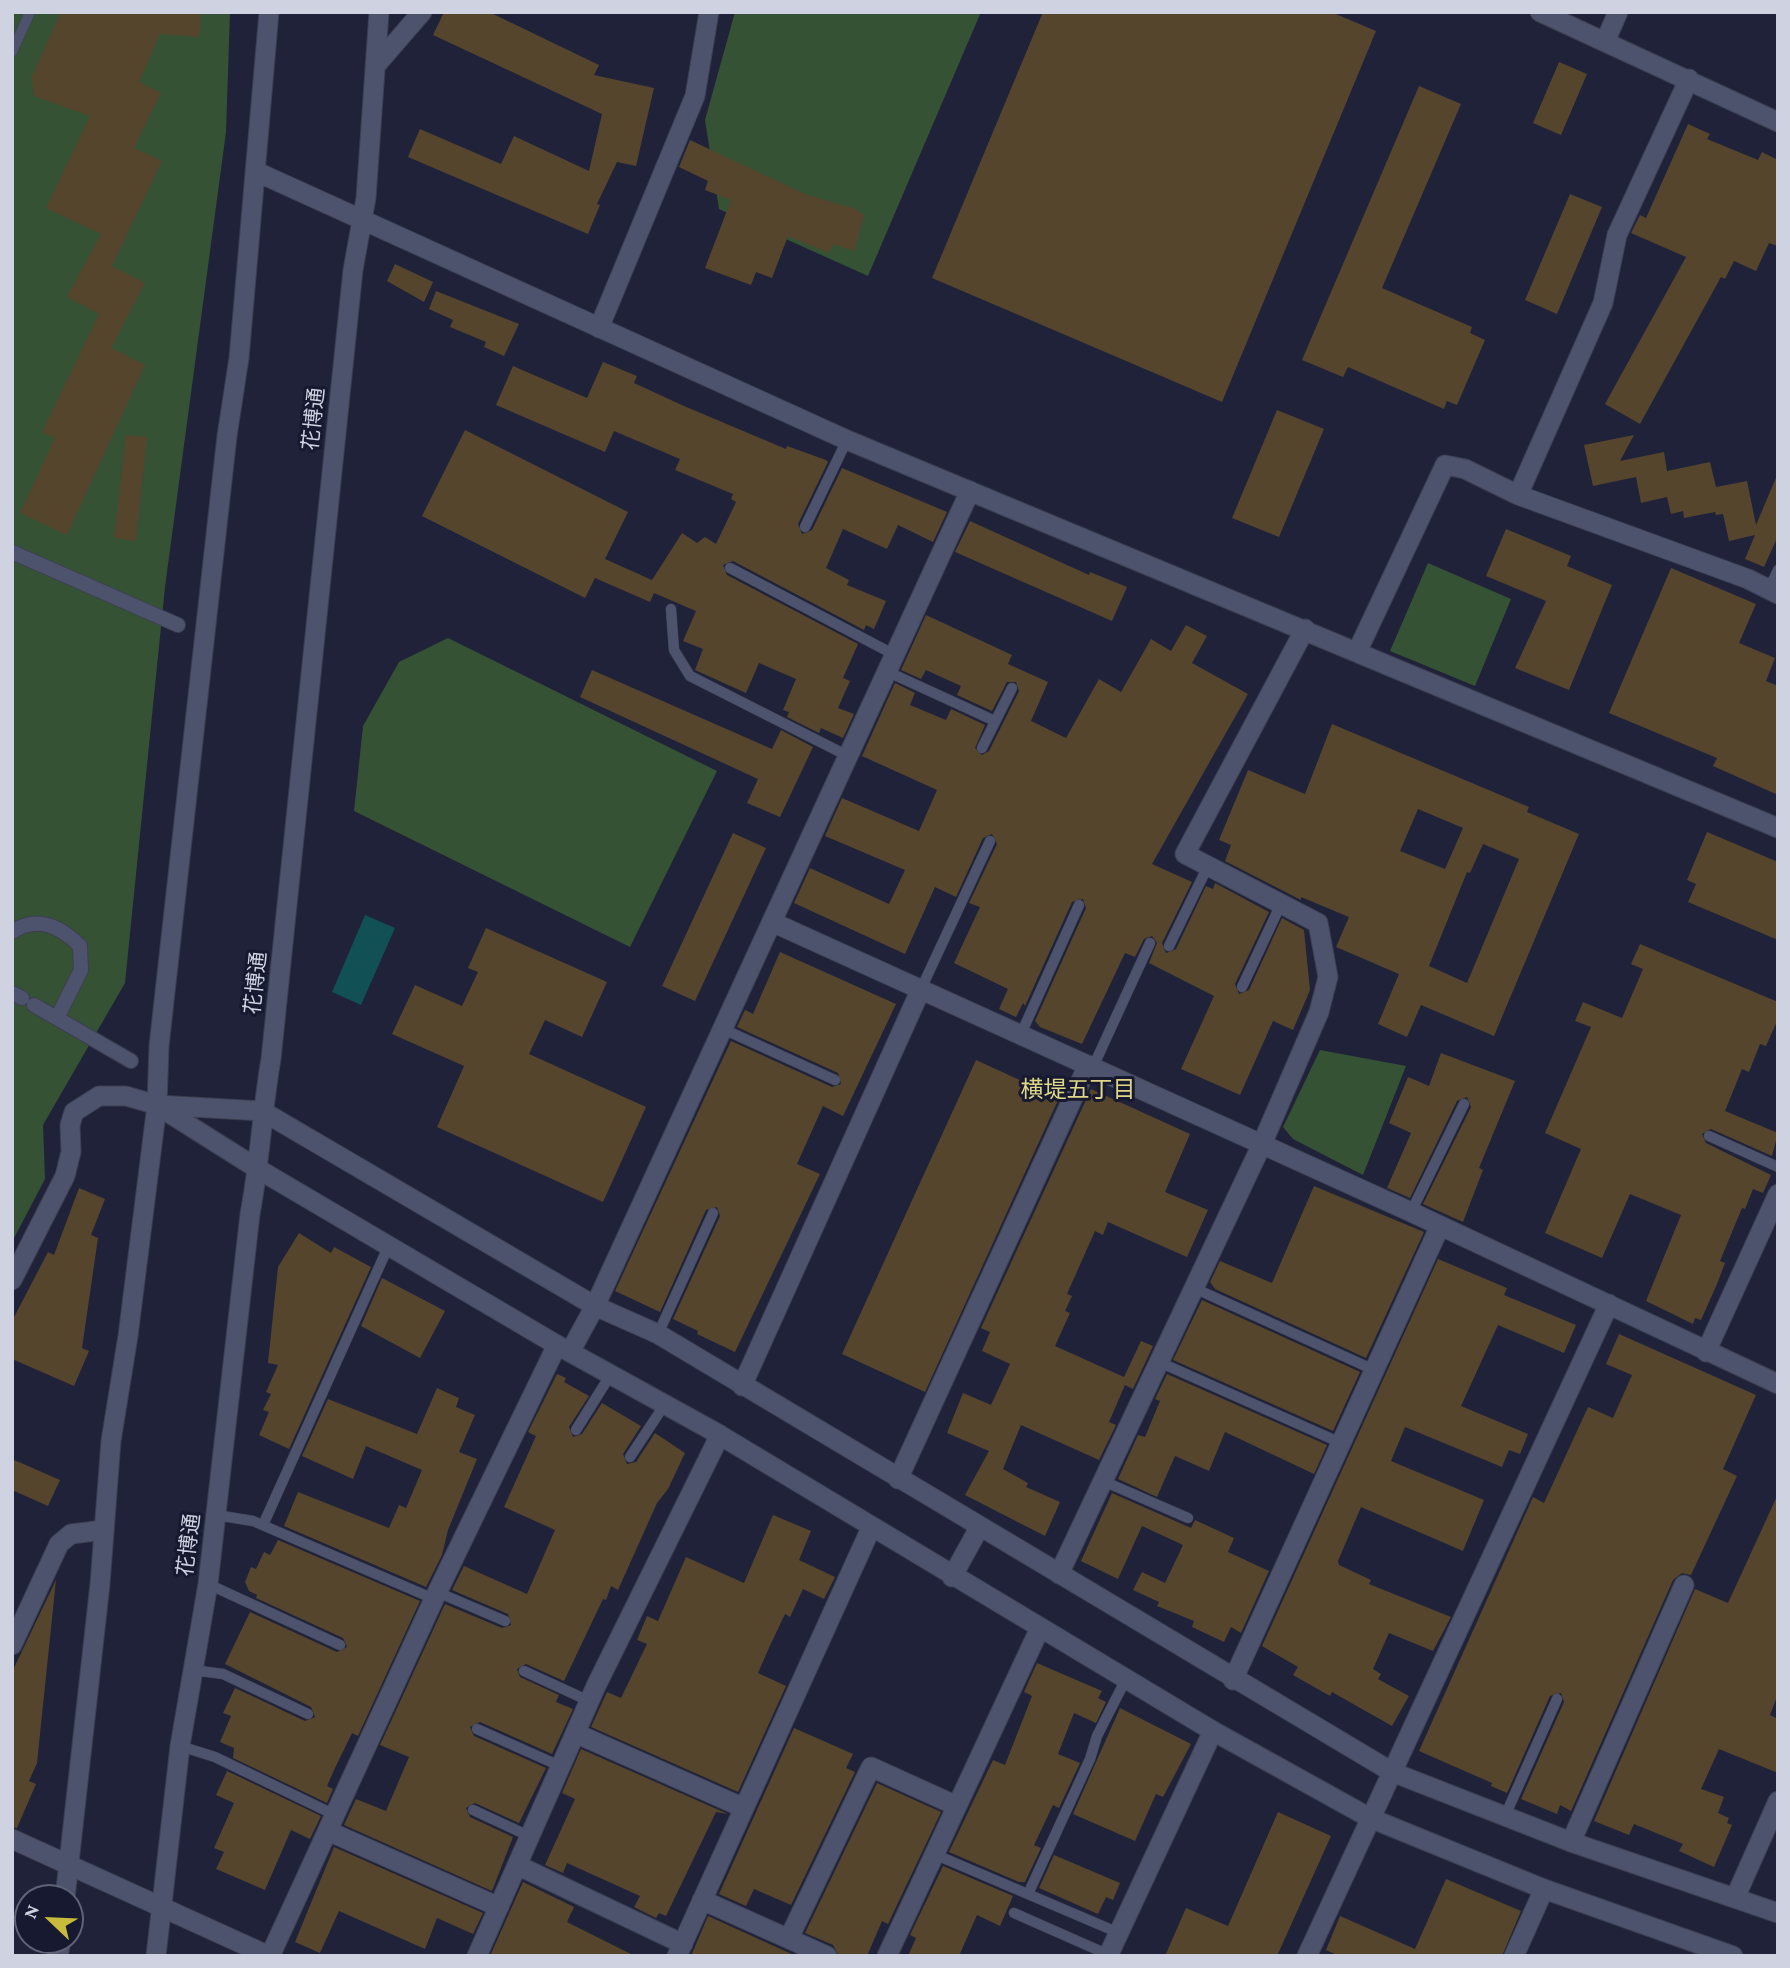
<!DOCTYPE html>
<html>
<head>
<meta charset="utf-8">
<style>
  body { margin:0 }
  #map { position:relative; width:1790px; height:1968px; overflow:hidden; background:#1f2239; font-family:"Crimson Pro",serif }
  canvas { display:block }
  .frame { position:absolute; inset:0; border:14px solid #ced2e1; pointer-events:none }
  .north { position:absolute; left:14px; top:1884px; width:70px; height:70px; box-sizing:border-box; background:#16192f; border:2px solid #606376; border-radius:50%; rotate:293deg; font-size:19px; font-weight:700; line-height:28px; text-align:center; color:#ced2e1 }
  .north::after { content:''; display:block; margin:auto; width:24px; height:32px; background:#c8bb3b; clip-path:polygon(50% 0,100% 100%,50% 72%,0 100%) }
</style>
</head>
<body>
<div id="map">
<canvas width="1790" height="1968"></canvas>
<div class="frame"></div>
<div class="north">N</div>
</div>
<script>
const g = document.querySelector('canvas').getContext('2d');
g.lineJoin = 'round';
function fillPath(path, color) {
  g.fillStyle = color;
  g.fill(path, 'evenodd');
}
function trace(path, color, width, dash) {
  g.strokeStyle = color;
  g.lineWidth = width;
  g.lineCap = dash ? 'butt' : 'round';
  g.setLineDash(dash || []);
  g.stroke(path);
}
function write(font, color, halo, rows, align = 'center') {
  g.font = font + ' "Crimson Pro","Noto Sans JP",serif';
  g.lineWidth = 6;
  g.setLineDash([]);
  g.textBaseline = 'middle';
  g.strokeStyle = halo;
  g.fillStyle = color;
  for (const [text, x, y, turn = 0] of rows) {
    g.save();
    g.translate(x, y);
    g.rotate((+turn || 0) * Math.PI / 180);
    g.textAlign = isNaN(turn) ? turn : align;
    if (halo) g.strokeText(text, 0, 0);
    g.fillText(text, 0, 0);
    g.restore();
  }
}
fillPath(new Path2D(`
  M12,12H230L226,132L165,587L125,983L43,1125L45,1179L12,1242Z
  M735,12H981L868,276L719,209L705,120Z
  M1428,563L1511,599L1475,686L1390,651Z
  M448,638L717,771L630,947L354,811L363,726L399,662Z
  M1320,1050L1406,1066L1363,1175L1293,1139L1283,1127Z`), '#365234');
fillPath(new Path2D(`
  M365,915L395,928L361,1005L332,992Z`), '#115055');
fillPath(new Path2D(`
  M61,12H201L199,37L160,34L139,82L161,93L134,148L162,161L112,266L145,283L111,348L145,365L67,535L20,513L55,438L42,432L99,314L67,297L101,234L46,208L90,116L34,96L32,76Z
  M444,12H489L599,65L594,75L654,88L636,166L617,162L597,204L600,205L588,234L408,157L420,129L501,164L514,136L589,171L602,114L433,35Z
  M1043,12H1331L1376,31L1222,402L932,278Z
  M1559,62L1587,74L1561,135L1533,123Z
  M1419,86L1461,104L1382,288L1472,327L1470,333L1485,340L1457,405L1447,401L1444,409L1348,367L1343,377L1302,360Z
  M1688,124L1710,134L1707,139L1758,160L1762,152L1778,160V246L1769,243L1756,271L1734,261L1725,279L1721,277L1640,424L1605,404L1686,257L1631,233L1640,215L1646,218Z
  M690,140L807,195L856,209L864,215L854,251L833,244L829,253L788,236L772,278L756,272L751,285L705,268L731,200L705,190L708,181L679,167Z
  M1570,194L1602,207L1557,314L1525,300Z
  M395,264L433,282L424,302L387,281Z
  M436,291L519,324L504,356L484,347L486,342L450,327L453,320L429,309Z
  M603,362L637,376L634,383L684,406L786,449L787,446L826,460L828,462L798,524L802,534L812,530L842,468L947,512L933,542L898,525L887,549L843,529L826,568L849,580L847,585L886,601L874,629L866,625L864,630L733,561L723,565L727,575L858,644L843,678L850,681L838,708L854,714L843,738L821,728L819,733L787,717L789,712L783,710L796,679L759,663L746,693L695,670L703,649L683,641L696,611L654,593L650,602L595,578L585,598L422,516L465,430L628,512L605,559L652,580L682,533L697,543L705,537L716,544L736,502L731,499L733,494L675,470L680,459L614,431L605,452L496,405L513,366L587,398Z
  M1277,410L1324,429L1279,537L1232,518Z
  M126,435L147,437L136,541L114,538Z
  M1634,435L1620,461L1664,452L1667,471L1710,462L1716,487L1747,481L1756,525L1778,473V536L1764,567L1745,559L1755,535L1729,541L1723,514L1716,515L1715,512L1684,518L1683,511L1671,514L1667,497L1641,503L1636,477L1593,486L1584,445Z
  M970,521L1089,575L1090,572L1127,587L1112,621L955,552Z
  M1506,529L1571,556L1567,566L1612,585L1569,690L1515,668L1546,601L1486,576Z
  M1671,568L1756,604L1739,643L1775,658L1766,681L1778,686V795L1713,766L1717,758L1609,713Z
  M926,615L1012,655L1008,664L1048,682L1031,721L1066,738L1099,679L1121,692L1151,639L1171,651L1186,625L1207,636L1192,663L1248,694L1152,864L1192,882L1162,943L1166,953L1176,949L1206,886L1213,889L1215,883L1269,912L1235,984L1239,994L1249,990L1282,918L1304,930L1310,990L1293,1030L1273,1021L1240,1095L1181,1069L1214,996L1149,963L1157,943L1152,936L1144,939L1135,957L1125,953L1082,1044L1040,1027L1035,1021L1086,908L1083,899L1072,902L1025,1006L1023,1003L1016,1017L999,1009L1008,989L954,963L980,907L969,903L997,844L992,834L983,838L956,897L935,887L905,954L794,903L810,868L889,904L905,870L825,836L842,798L919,831L937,790L862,756L895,683L915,693L910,705L946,720L951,709L985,725L975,748L982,755L989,751L1019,691L1016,682H1007L992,711L957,695L961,686L926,670L921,679L901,670Z
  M592,670L772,749L781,730L813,747L780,817L747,803L758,779L580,697Z
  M1332,724L1529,807L1527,812L1579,834L1494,1036L1421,1005L1407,1037L1378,1024L1399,974L1336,947L1349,917L1301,897V900L1225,861L1231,845L1219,840L1248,770L1305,794ZM1418,809L1463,828L1445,869L1400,851ZM1483,844L1519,859L1467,983L1429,966L1467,872L1470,873Z
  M1707,832L1778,862V940L1688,902L1696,884L1687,880Z
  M733,833L766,848L695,1001L662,986Z
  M486,928L607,982L582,1037L545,1020L529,1054L646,1107L603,1202L437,1127L464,1066L392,1034L415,985L462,1006L478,972L468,968Z
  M1640,944L1778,1002V1019L1766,1046L1760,1044L1749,1072L1742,1069L1725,1111L1778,1133L1772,1156L1711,1129L1702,1134L1706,1143L1771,1175L1763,1193L1753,1189L1745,1209L1742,1208L1720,1261L1725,1263L1717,1284L1701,1320L1695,1318L1693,1324L1646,1301L1681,1215L1630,1194L1602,1258L1545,1233L1581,1149L1545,1133L1591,1027L1575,1021L1583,1002L1622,1018L1643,969L1631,964Z
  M780,952L896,1004L843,1116L823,1106L797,1164L820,1174L735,1352L697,1334L698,1331L673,1319L720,1216L717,1207L706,1210L660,1312L615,1291L731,1041L832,1087L841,1084L838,1073L737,1027L745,1010L753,1014Z
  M1441,1053L1515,1081L1479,1168L1483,1170L1463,1222L1423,1204L1471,1107L1467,1097L1457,1101L1410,1198L1387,1188L1411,1133L1389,1123L1408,1077L1429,1086Z
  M976,1060L1059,1098L925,1392L842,1354Z
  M1091,1089L1190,1134L1165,1192L1208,1210L1187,1257L1108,1222L1103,1235L1095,1231L1067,1294L1072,1296L1065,1311L1070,1313L1055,1346L1124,1377L1141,1341L1153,1346L1133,1389L1125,1385L1109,1422L1116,1425L1099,1460L1021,1425L1003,1469L1028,1483L1026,1487L1060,1502L1045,1536L965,1495L989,1451L947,1433L963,1393L991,1405L1010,1364L982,1351L990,1332L981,1328Z
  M1314,1186L1424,1232L1366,1358L1215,1289L1210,1282L1220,1261L1272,1283Z
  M79,1188L105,1199L91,1235L98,1238L82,1348L89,1351L74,1386L12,1359V1321L48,1252L54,1255Z
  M299,1233L331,1253L334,1247L371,1267L289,1449L259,1435L269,1412L263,1410L271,1394L266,1392L278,1365L268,1363L278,1267Z
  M1438,1259L1507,1288L1504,1295L1576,1325L1564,1353L1498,1325L1461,1406L1528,1434L1520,1454L1509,1450L1502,1467L1405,1427L1391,1461L1484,1500L1463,1551L1361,1507L1338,1561L1339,1565L1371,1580L1369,1584L1451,1617L1433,1651L1389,1633L1373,1669L1381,1674L1378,1679L1409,1696L1392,1726L1332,1692L1330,1696L1293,1675L1298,1667L1262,1646Z
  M382,1278L445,1311L420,1358L361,1326Z
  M1202,1300L1360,1372L1333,1431L1173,1360Z
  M1619,1334L1756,1395L1723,1469L1737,1476L1691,1575L1682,1573L1673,1580L1571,1811L1560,1805L1557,1814L1521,1799L1564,1702L1561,1693L1550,1696L1507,1793L1491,1786L1492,1783L1419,1751L1533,1497L1544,1503L1588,1407L1613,1418L1632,1375L1606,1364Z
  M557,1374L566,1378L564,1382L589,1396L569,1427L573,1437L582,1434L602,1403L641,1426L623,1454L627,1464L636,1462L655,1433L685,1453L668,1489L657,1503L618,1590L611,1586L606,1600L603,1599L564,1681L526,1664L517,1669L520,1677L559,1695L556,1702L573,1709L552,1754L480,1722L470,1727L474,1736L546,1768L519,1823L475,1803L466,1808L470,1817L513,1837L492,1891L344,1825L356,1799L386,1811L409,1757L380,1745L445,1604L502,1628L511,1625L508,1614L452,1590L464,1566L527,1594L555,1530L504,1507L536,1436L528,1432Z
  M1167,1374L1327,1445L1314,1474L1225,1432L1209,1471L1175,1456L1157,1497L1118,1479L1138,1435L1145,1437L1160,1401L1155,1399Z
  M437,1388L459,1398L456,1407L475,1415L459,1452L477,1459L448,1530L442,1555L426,1587L284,1526L298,1492L389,1528L399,1505L406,1508L422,1470L366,1446L353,1479L302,1456L328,1399L417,1434Z
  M12,1459L60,1480L48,1506L12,1490Z
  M1112,1493L1191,1528L1195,1520L1234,1538L1228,1552L1269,1571L1241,1633L1231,1627L1224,1642L1192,1627L1194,1621L1157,1606L1159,1602L1133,1590L1142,1572L1165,1583L1183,1545L1142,1526L1118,1579L1081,1561Z
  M1778,1494V1694L1770,1715L1778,1719V1773L1719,1749L1701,1789L1724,1797L1718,1813L1729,1818L1727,1823L1732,1825L1714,1867L1679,1851L1683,1844L1634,1824L1629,1835L1594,1821L1695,1589L1728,1603Z
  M773,1515L811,1531L799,1560L835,1577L824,1599L803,1589L790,1617L785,1614L768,1650L758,1673L786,1686L738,1792L591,1727L607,1692L621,1698L647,1644L637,1640L647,1616L658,1621L686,1557L744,1583Z
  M278,1540L420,1601L358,1736L352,1733L335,1768L327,1786L333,1789L327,1803L233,1758L234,1748L220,1742L231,1716L223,1713L235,1688L305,1721L315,1717L311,1707L225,1664L250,1612L337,1652L347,1647L343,1638L256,1598L257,1595L249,1591L245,1582L251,1567L256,1569L264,1552L270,1555Z
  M56,1580L37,1763L29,1781L36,1784L17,1828L12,1827V1672Z
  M1037,1663L1102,1691L1098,1698L1106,1702L1096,1723L1074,1713L1058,1754L1080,1763L1059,1808L1053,1805L1034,1845L1041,1848L1025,1882H1019L949,1852L993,1760L1005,1765L1032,1696L1024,1692Z
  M1120,1708L1191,1744L1163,1797L1156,1794L1135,1841L1073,1814Z
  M794,1728L853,1754L846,1768L855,1772L791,1905L754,1889L746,1906L719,1894Z
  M581,1749L728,1814L716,1812L666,1916L659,1913L656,1918L634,1907L640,1896L567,1863L563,1873L545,1865L575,1799L562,1793Z
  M227,1771L321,1816L310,1839L291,1830L265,1890L216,1869L224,1852L214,1848L234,1803L216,1795Z
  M877,1783L941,1812L888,1924L882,1921L867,1956H839L833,1945L805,1933Z
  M1278,1812L1331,1836L1277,1956H1165L1186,1908L1228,1926Z
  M334,1847L483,1913L473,1934L437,1918L425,1949L339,1911L320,1953L295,1942Z
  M1054,1855L1120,1883L1113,1900L1106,1897L1098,1914L1039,1888Z
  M943,1866L1013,1896L1000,1926L977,1915L959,1956H908L916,1938L910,1935Z
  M1446,1879L1521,1911L1502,1956H1339L1326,1950L1340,1916L1415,1949Z
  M523,1882L574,1907L567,1922L635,1956H490Z
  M708,1916L796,1956H691Z`), '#55452d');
const service = new Path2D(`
  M12,52L30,12
  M805,527L847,440
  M730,568L893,654
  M1769,589L1778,570
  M671,609L674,650L690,676L848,756
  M886,671L995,721
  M982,748L1012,688
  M1169,946L1208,866
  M1242,987L1281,904
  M921,989L990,841
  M723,1029L835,1080
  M1021,1034L1079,905
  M1093,1067L1150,943
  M1709,1136L1778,1167
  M1411,1212L1464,1104
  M1194,1288L1372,1369
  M658,1334L713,1213
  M1159,1362L1341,1443
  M576,1430L611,1374
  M630,1457L665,1404
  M1103,1481L1188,1518
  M216,1515L253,1521L434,1599
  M263,1525L389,1245
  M208,1584L340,1645
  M437,1592L505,1621
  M192,1670L223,1674L308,1714
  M524,1671L589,1701
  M477,1729L560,1766
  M180,1746L215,1757L335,1815
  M473,1810L529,1836
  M1505,1816L1557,1699
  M934,1854L1119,1933
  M1028,1894L1090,1759L1097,1736L1126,1679
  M1014,1913L1109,1955`);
const pedestrian = new Path2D(`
  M12,552L178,625
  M12,932C37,915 60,926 80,946L81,970L57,1018
  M12,993L22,998
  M34,1005L131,1061`);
const minor = new Path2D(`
  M1540,12L1778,122
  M1605,42L1618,12
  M377,64L422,12
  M599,328L695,96L709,12
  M1518,495L1603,303L1617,235L1689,79
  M1357,652L1445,465L1465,469L1518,495L1748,579L1778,594
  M772,922L1411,1212L1778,1384
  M570,1352L595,1306L970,491
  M1706,1352L1778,1194
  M742,1386L921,989
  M898,1479L1088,1065
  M1059,1574L1262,1144L1319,1012L1328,977L1318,923L1185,854L1305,629
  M952,1577L979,1528
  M12,1645L59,1544L71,1534L104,1530
  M1233,1680L1440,1226
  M575,1733L744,1808
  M328,1831L499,1907
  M12,1839L269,1956
  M1571,1842L1684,1585
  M517,1865L683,1944
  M1735,1898L1778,1801
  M702,1900L827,1956
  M789,1938L871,1767L957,1806
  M270,1956L434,1599L557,1345
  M477,1956L596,1686L720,1435
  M677,1956L871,1528
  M887,1956L1040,1628
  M1108,1956L1213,1731
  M1307,1956L1609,1304
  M1514,1956L1544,1889`);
const tertiary = new Path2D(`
  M257,172L847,440L1778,828
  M158,1106L258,1169L557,1345L713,1431L1213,1731L1370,1818L1544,1889L1733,1956
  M12,1280L65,1176L71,1152L70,1125L74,1112L99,1096H126L157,1105L262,1111L595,1306L658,1334L1392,1772L1571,1842L1778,1913
  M65,1898L100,1584L111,1441L128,1336L157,1105L159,1046L227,436L239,358L269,12
  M58,1956L61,1940
  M156,1956L180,1746L208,1584L250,1214C260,1162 262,1110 271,1059L353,270L366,198L379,12`);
trace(service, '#3c3f52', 11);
trace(pedestrian, '#3c3f52', 16);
trace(minor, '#3c3f52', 21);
trace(tertiary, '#3c3f52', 21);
trace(service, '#4e536d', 10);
trace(pedestrian, '#4e536d', 14);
trace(minor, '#4e536d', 19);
trace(tertiary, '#4e536d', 19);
write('21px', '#ced2e1', '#16192f', [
  ["花博通",314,419,-84],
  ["花博通",256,983,-84],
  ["花博通",189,1545,-83]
]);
write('23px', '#dfd788', '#16192f', [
  ["横堤五丁目",1078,1090]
]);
</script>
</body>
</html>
